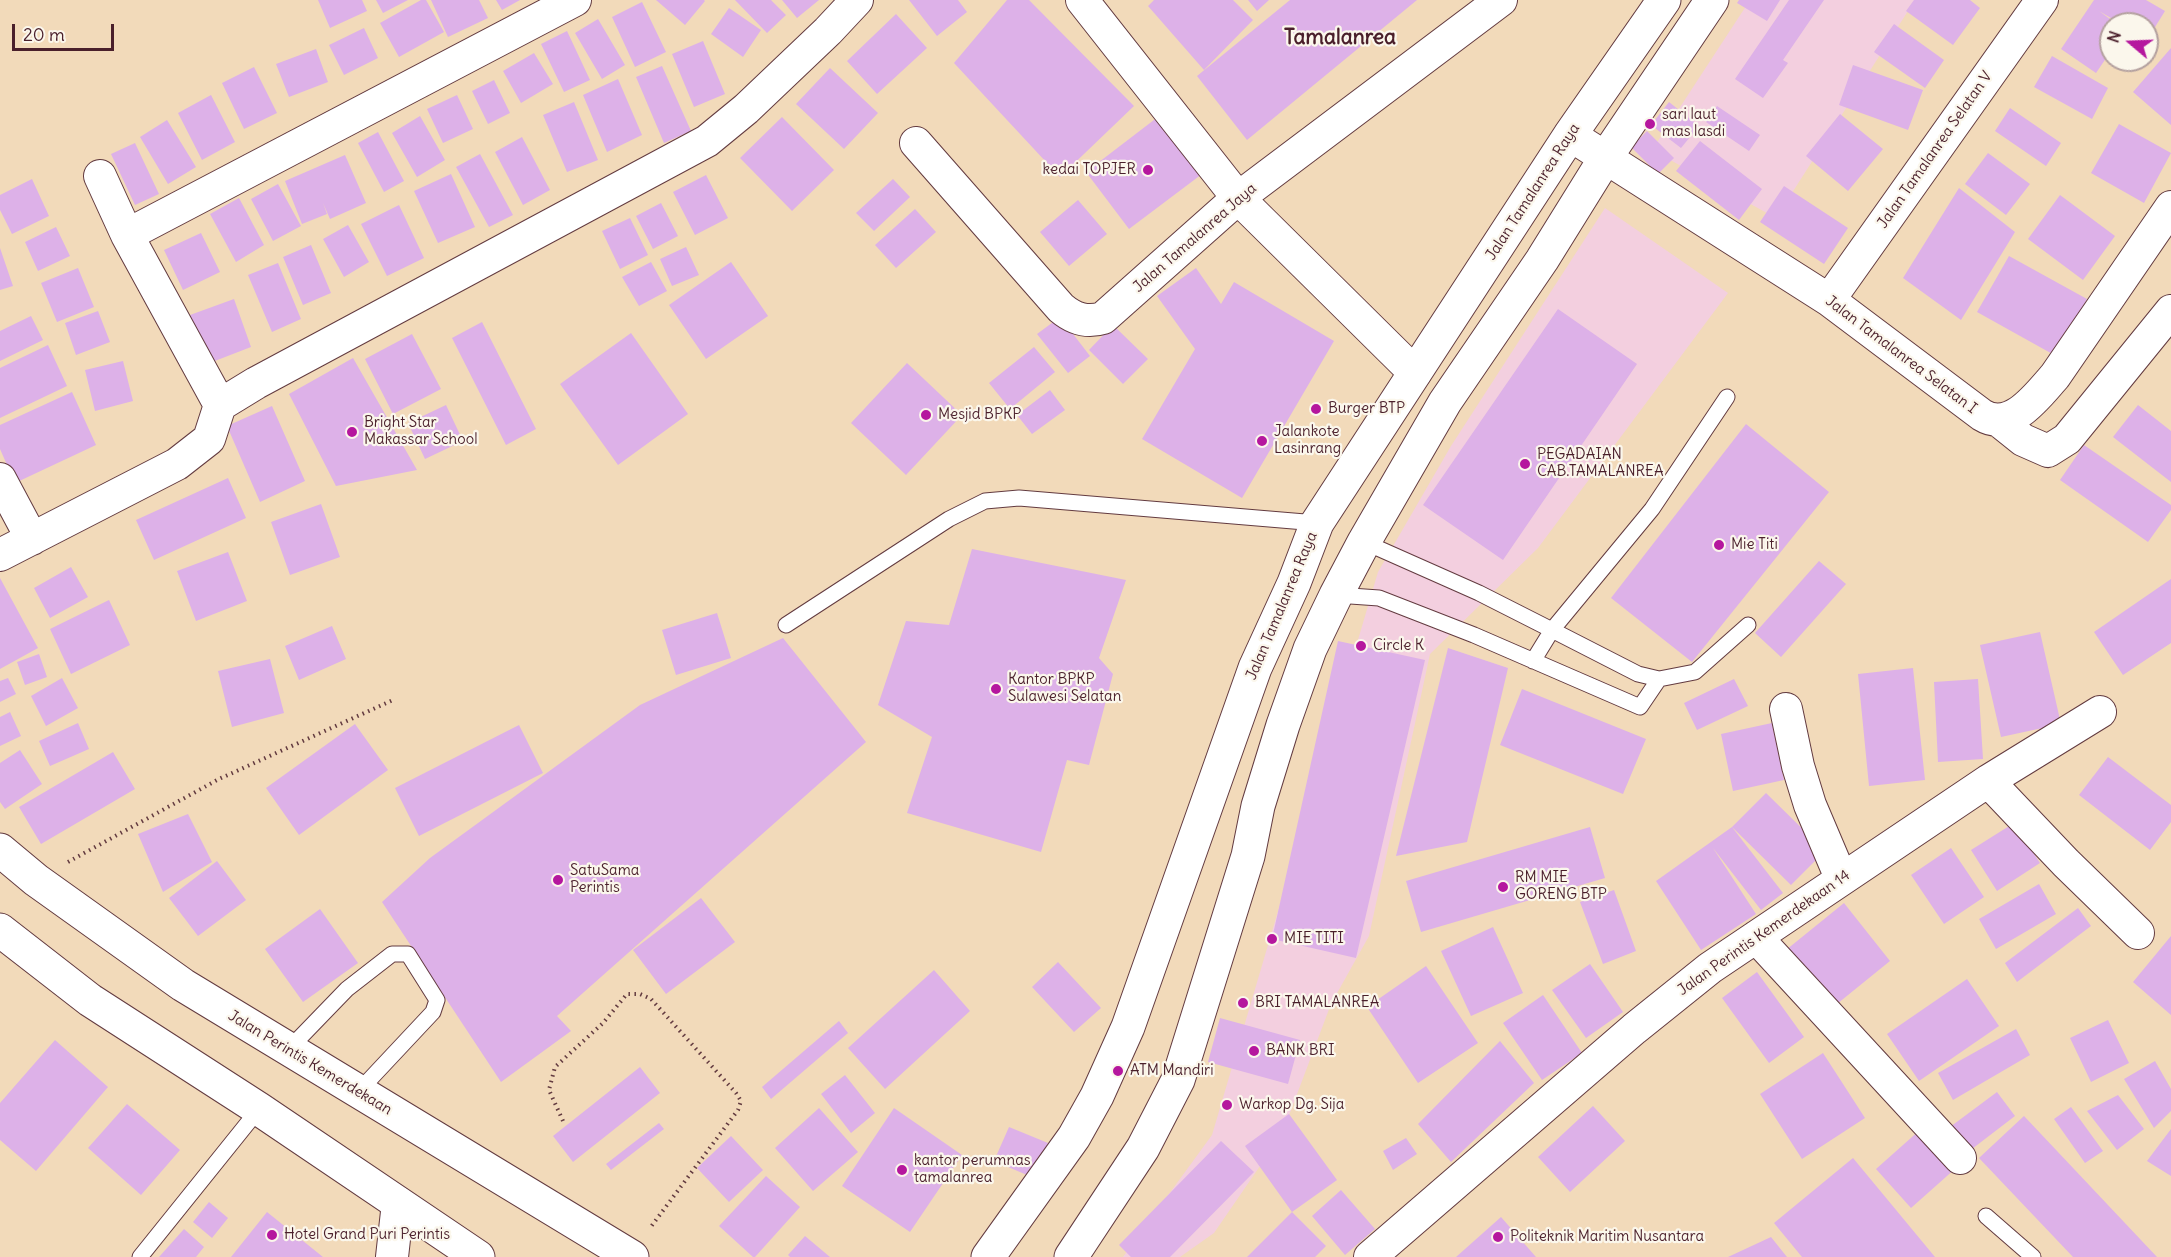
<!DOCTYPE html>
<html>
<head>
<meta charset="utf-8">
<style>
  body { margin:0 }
  #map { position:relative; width:2171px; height:1257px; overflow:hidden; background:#f2daba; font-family:Delius,sans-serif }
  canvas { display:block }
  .north { position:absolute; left:2099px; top:12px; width:60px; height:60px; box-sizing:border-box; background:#fbf7ec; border:2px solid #b4a19f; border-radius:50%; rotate:289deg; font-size:16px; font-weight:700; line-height:24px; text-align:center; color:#4a1f2b }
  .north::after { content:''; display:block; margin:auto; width:21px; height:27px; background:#b5179e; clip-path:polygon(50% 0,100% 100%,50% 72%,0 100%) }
  .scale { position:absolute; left:12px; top:24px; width:102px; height:27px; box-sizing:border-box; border:3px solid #4a1f2b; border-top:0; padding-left:8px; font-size:18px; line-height:21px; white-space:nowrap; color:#4a1f2b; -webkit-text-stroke:4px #fbf7ec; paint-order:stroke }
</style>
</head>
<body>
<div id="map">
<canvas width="2171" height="1257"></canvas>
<div class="north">N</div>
<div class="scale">20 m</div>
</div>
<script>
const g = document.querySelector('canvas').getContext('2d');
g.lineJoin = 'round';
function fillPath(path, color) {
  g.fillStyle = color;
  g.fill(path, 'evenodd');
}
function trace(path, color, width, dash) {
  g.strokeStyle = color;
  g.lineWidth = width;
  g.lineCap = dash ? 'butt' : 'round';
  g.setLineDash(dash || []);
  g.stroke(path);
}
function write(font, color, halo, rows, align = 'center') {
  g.font = font + ' Delius,sans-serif';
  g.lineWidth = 4.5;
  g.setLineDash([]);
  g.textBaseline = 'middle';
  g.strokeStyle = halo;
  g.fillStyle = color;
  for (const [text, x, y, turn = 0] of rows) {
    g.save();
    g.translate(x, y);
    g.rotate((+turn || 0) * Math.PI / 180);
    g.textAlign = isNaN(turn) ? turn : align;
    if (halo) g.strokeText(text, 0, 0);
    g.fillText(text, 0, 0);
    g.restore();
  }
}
fillPath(new Path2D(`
  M1750,0H1915L1776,218L1652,150Z
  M1605,208L1728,293L1538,548L1430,654L1369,936L1331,1004L1282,1134L1214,1233L1180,1257H1123L1212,1135L1378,572L1451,446Z`), '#f3cfdf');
fillPath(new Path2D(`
  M318,0H362L367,11L330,28Z
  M376,0H408L383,13Z
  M421,0H426L444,32L399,57L380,23Z
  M431,0H479L488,18L448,37Z
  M496,0H520L502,10Z
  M656,0H704L705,1L685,25Z
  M735,0H771L786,15L767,33Z
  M782,0H819L797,18Z
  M909,0H958L967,12L937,36Z
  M1007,0H1029L1134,106L1060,177L954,63Z
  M1154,0H1233L1253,20L1204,70L1148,6Z
  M1248,0H1269L1257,11Z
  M1290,0H1417L1247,140L1197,76Z
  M1739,0H1780L1767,21L1737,3Z
  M1789,0H1824L1783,60L1788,63L1763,98L1735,79Z
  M1914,0H1970L1980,8L1953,45L1906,11Z
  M2094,0H2146L2165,11L2147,40V24H2121L2099,11L2117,24H2111V51L2096,73L2061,49Z
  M642,2L666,52L635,67L612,17Z
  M729,8L761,30L743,57L711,34Z
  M896,14L927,48L877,94L847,61Z
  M598,19L625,65L602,79L575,33Z
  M1894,24L1944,60L1925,88L1874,52Z
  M364,28L378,58L344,75L329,45Z
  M567,31L590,80L564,92L541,44Z
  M703,41L725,94L694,107L672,54Z
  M2171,48V125L2133,92Z
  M316,49L328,82L289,97L276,64Z
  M534,53L553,84L521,103L503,71Z
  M2052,56L2108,88L2092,119L2034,87Z
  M1853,65L1923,90L1908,130L1839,105Z
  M662,66L691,131L664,143L636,77Z
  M254,67L277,113L244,129L222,83Z
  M830,68L878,113L844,149L796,104Z
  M618,79L642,135L607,152L583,95Z
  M494,80L510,113L488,124L472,91Z
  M211,95L235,142L202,160L178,113Z
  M457,95L473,129L443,143L427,109Z
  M574,102L598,160L567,172L543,115Z
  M1669,102L1699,126L1681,148L1651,125Z
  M1717,106L1760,135L1749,151L1706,122Z
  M2010,108L2061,143L2046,166L1995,131Z
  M1167,110L1210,168L1129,229L1086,172Z
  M1840,114L1883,149L1848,191L1806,156Z
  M420,116L445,160L417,177L392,133Z
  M782,117L834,170L792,211L740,158Z
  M167,120L196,167L168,184L140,137Z
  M2119,124L2171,153L2144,203L2091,173Z
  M1647,131L1674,158L1658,174L1631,147Z
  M378,132L404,181L384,192L358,143Z
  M522,137L550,190L523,205L495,152Z
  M1700,141L1762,189L1739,220L1676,171Z
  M135,143L159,194L135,205L111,154Z
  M1988,153L2030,184L2006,215L1965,184Z
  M480,154L513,215L489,227L456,167Z
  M345,155L366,203L330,219L323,203L327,214L302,224L285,181Z
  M451,174L475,227L438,243L414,191Z
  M706,175L728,218L695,235L673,192Z
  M32,179L49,216L12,234L0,210V195Z
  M893,179L910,197L874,231L856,213Z
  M278,184L301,226L273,241L251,199Z
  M1784,186L1848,228L1824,264L1760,222Z
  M1959,188L2015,232L1961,320L1903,278Z
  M2060,195L2115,236L2083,280L2028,239Z
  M239,198L264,245L236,262L210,214Z
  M1078,200L1107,234L1069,266L1040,232Z
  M661,203L678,236L653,249L636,216Z
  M399,205L424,258L387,276L361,224Z
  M915,209L936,232L896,268L875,245Z
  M630,218L648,255L620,269L602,231Z
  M348,225L369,262L344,277L323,239Z
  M56,227L70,256L38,271L25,242Z
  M201,233L220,272L183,290L164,250Z
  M311,245L331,293L303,305L283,257Z
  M686,247L699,275L672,286L660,259Z
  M0,248L13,286L0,290Z
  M2009,256L2087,299L2056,356L1977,312Z
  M651,262L667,291L639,306L622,277Z
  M731,262L768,316L706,359L669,305Z
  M278,263L301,319L272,332L248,275Z
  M78,268L94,307L57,322L41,283Z
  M1196,268L1221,304L1234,282L1334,341L1242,498L1142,439L1195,349L1157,296Z
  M234,299L251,347L207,364L190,315Z
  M1558,309L1637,364L1503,560L1423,505Z
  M98,311L110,342L76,355L65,323Z
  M31,316L43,340L0,361V331Z
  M1060,317L1090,356L1068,373L1037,334Z
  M482,322L536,429L506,445L452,338Z
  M1113,325L1148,359L1123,384L1089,350Z
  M631,333L688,414L618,465L560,384Z
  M412,334L441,389L393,414L365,359Z
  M48,345L67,386L0,418V368Z
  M1034,347L1055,372L1010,409L989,383Z
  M353,358L417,470L336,486L289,394Z
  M123,361L133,401L95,411L85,370Z
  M907,363L962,415L906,475L851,423Z
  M1050,390L1065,410L1032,434L1017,415Z
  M72,392L96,445L15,483L0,449V425Z
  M446,405L463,441L425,459L408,423Z
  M2138,405L2171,431V482L2113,437Z
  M272,406L305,481L260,502L227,426Z
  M1746,424L1829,492L1692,662L1611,598Z
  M2084,445L2171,505V510L2148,542L2060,480Z
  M228,478L246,518L154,560L136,520Z
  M321,504L340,557L290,575L271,522Z
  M972,549L1126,580L1099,658L1113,674L1089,765L1067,760L1041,852L907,813L932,737L878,705L906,621L949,625Z
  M228,552L247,601L196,621L177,571Z
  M1819,561L1846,584L1781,657L1755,633Z
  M71,567L88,597L50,618L34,588Z
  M0,578L38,648L0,669Z
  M2171,579V643L2123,675L2094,632Z
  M109,600L130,645L71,674L50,629Z
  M717,613L731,658L676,675L662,630Z
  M332,626L346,659L299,680L285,646Z
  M2040,632L2061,724L2001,737L1980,645Z
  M783,638L866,742L557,1016L571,1031L501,1082L382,902L430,858L640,705Z
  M1338,641L1425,660L1356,958L1272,939Z
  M1448,648L1508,668L1467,842L1396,856Z
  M39,654L47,677L25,685L17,662Z
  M270,659L284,713L232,727L218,671Z
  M1913,668L1925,780L1869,786L1858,674Z
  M8,678L16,694L0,702V681Z
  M62,678L78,708L46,726L31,696Z
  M1734,679L1748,706L1697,730L1684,703Z
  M1978,679L1983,759L1938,762L1934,682Z
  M1522,689L1646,739L1623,794L1500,745Z
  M10,712L21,736L0,746V717Z
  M78,723L89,749L50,766L39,741Z
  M1772,723L1784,780L1733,791L1721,734Z
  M355,724L388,770L299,835L266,788Z
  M519,725L543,773L419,836L395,788Z
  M20,750L42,784L5,809L0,802V763Z
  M113,752L135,789L41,844L19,807Z
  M2108,757L2171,805V822L2150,850L2079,795Z
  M1766,793L1825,851L1791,885L1732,827Z
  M188,814L212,862L163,892L138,834Z
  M2014,823L2040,863L1997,891L1971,850Z
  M1590,827L1605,878L1421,932L1406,881Z
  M1732,827L1783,893L1761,910L1713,848L1756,914L1701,950L1656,881Z
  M1951,848L1984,897L1944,924L1911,875Z
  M217,861L246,900L198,936L169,898Z
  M2039,884L2056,914L1996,949L1979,919Z
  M1614,890L1636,951L1603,964L1580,902Z
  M701,898L735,942L666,994L633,950Z
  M1844,903L1890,961L1832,1008L1786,950Z
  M2078,908L2091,926L2017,982L2005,963Z
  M320,909L358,963L303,1002L265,949Z
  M1493,927L1523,993L1471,1016L1441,951Z
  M2171,936V1015L2133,982Z
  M1058,962L1101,1008L1074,1032L1032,987Z
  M1590,964L1623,1012L1586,1038L1552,990Z
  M1426,966L1478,1043L1418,1083L1367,1007Z
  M934,970L970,1011L885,1089L848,1048Z
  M1757,972L1804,1037L1769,1063L1722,998Z
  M1967,979L1999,1026L1919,1081L1887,1034Z
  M1543,995L1582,1053L1542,1080L1503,1023Z
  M1220,1018L1300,1040L1288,1084L1208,1062Z
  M2108,1020L2129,1063L2091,1082L2070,1038Z
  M839,1021L848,1033L771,1099L762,1087Z
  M2016,1029L2030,1055L1953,1100L1938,1073Z
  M55,1040L108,1087L36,1171L0,1140V1103Z
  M1500,1041L1534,1083L1451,1162L1418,1124Z
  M1823,1053L1865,1118L1802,1159L1760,1094Z
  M2155,1061L2171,1089V1111L2154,1128L2124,1079Z
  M640,1067L660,1093L573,1162L553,1136Z
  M845,1075L875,1113L851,1133L821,1094Z
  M1997,1092L2015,1116L1968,1152L1950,1127Z
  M2118,1095L2144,1129L2117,1150L2087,1111Z
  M127,1104L180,1150L141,1195L88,1148Z
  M1593,1106L1625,1141L1570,1192L1538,1157Z
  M2071,1107L2103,1151L2085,1163L2054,1119Z
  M819,1108L858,1152L813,1191L775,1148Z
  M894,1108L962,1155L910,1232L842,1186Z
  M1289,1114L1337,1180L1292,1212L1245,1146Z
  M2024,1116L2157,1257H2073L1979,1158Z
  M659,1123L664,1129L611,1170L606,1164Z
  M1009,1127L1048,1143L1034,1178L994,1161Z
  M1921,1129L1956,1168L1911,1208L1876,1169Z
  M2171,1129V1176L2147,1161Z
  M731,1136L763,1170L729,1202L697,1168Z
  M1406,1138L1417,1154L1393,1170L1383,1151Z
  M1221,1141L1254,1172L1170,1257H1131L1119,1245Z
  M1853,1158L1935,1257H1802L1774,1223Z
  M766,1176L800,1207L755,1257H753L719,1226Z
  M1341,1190L1375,1229L1345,1255L1312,1216Z
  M209,1202L228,1218L212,1238L193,1222Z
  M267,1212L323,1257H231Z
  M1292,1212L1326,1246L1315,1257H1247Z
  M1501,1217L1536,1257H1456Z
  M184,1229L204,1247L196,1257H159Z
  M805,1236L830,1257H790L788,1255Z
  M1771,1237L1787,1257H1728Z`), '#ddb1e8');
const service = new Path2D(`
  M1364,542L1479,593L1552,630L1652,509L1727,397
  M1336,595L1379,598L1474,635L1640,707L1659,679
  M786,625L949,519L985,501L1019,498L1317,523
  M1533,661L1552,630L1638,674L1659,679L1695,672L1748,625
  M288,1050L347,989L392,954H408L437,1000L433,1012L358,1092
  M1986,1216L2033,1257
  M140,1257L259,1109`);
const minor = new Path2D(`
  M1082,0L1238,198L1415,373
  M1570,135L1829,300L1982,415C2011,433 2038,395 2055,376L2171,207
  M916,143L1061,308C1074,319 1087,323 1103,318L1238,198L1501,0
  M100,176L127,235L220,405
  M127,235L575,0
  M1829,300L2042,0
  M1998,420L2023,440L2048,451L2067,439L2171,311
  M0,479L32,539
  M0,555L177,464L209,439L220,405L256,383L707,141L746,109L828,31L857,0
  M1786,709L1798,766L1810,805L1841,878
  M1988,781L2066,863L2138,933
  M1756,937L1960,1158
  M392,1257L398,1203
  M1370,1257L1634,1029L1710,968L1988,781L2100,712`);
const primary = new Path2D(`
  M988,1257L1074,1137L1097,1096L1128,1027L1255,668L1294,583L1317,523L1570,135L1664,0
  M1071,1257L1143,1148L1178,1080L1248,856L1258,806L1283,725L1310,649L1336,595L1364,542L1445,402L1542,260L1606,157L1712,0`);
const trunk = new Path2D(`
  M0,850L36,880L183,985L632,1257
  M0,930L90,1000L259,1109L478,1257`);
trace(service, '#633b40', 17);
trace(minor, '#633b40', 34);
trace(primary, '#633b40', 35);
trace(trunk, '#633b40', 35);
trace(new Path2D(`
  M68,862L219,779L393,700
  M563,1121L549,1090L555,1067L603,1023L627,994H640L651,999L736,1093L741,1101L738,1110L650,1228`), '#633b40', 4, [1.5, 4.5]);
trace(service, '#fff', 15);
trace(minor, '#fff', 32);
trace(primary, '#fff', 33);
trace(trunk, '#fff', 33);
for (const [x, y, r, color] of [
  [1650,124,6,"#b5179e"],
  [1148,170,6,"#b5179e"],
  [1316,409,6,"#b5179e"],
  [926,415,6,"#b5179e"],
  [352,432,6,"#b5179e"],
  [1262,441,6,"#b5179e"],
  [1525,464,6,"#b5179e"],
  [1719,545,6,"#b5179e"],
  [1361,646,6,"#b5179e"],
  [996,689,6,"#b5179e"],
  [558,880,6,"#b5179e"],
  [1503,887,6,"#b5179e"],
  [1272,939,6,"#b5179e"],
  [1243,1003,6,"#b5179e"],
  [1254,1051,6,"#b5179e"],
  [1118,1071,6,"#b5179e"],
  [1227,1105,6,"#b5179e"],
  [902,1170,6,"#b5179e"],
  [272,1235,6,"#b5179e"],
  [1498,1237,6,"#b5179e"]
]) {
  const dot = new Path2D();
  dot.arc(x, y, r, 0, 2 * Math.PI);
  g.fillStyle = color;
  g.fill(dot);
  trace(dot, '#fbf7ec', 2);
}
write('15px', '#4a1f2b', '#fbf7ec', [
  ["sari laut",1662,115],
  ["mas lasdi",1662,132],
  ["kedai TOPJER",1136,170,"right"],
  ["Burger BTP",1328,409],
  ["Mesjid BPKP",938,415],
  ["Bright Star",364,423],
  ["Makassar School",364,440],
  ["Jalankote",1274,432],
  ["Lasinrang",1274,449],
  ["PEGADAIAN",1537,455],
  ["CAB.TAMALANREA",1537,472],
  ["Mie Titi",1731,545],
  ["Circle K",1373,646],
  ["Kantor BPKP",1008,680],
  ["Sulawesi Selatan",1008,697],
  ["SatuSama",570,871],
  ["Perintis",570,888],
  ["RM MIE",1515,878],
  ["GORENG BTP",1515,895],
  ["MIE TITI",1284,939],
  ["BRI TAMALANREA",1255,1003],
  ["BANK BRI",1266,1051],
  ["ATM Mandiri",1130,1071],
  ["Warkop Dg. Sija",1239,1105],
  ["kantor perumnas",914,1161],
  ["tamalanrea",914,1178],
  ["Hotel Grand Puri Perintis",284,1235],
  ["Politeknik Maritim Nusantara",1510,1237]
], 'left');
write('15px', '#4a1f2b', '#fbf7ec', [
  ["Jalan Tamalanrea Selatan V",1935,150,-55],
  ["Jalan Tamalanrea Raya",1533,192,-57],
  ["Jalan Tamalanrea Jaya",1195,238,-41],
  ["Jalan Tamalanrea Selatan I",1901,355,37],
  ["Jalan Tamalanrea Raya",1282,606,-67],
  ["Jalan Perintis Kemerdekaan 14",1764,933,-35],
  ["Jalan Perintis Kemerdekaan",310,1063,31]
]);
write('bold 21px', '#4a1f2b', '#fbf7ec', [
  ["Tamalanrea",1340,38]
]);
</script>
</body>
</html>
